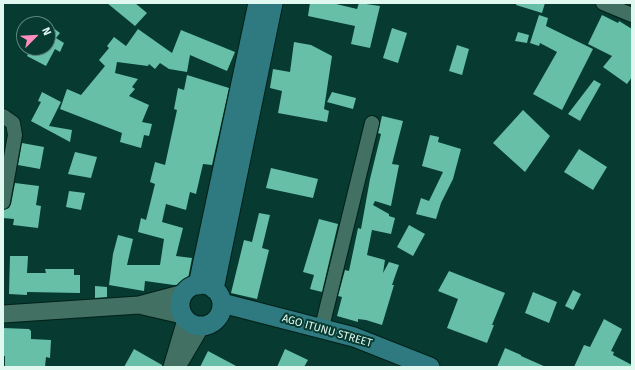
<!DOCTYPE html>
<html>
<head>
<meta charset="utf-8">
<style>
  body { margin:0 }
  #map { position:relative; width:635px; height:370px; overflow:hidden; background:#073a30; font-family:"Fira Sans",sans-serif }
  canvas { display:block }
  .frame { position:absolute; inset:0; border:4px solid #e0f8f0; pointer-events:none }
  .north { position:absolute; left:16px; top:16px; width:40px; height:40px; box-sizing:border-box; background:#073a30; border:1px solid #5e867d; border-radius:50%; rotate:66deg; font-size:11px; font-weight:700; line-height:16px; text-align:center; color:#e0f8f0 }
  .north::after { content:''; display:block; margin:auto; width:14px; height:18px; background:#fe8ebd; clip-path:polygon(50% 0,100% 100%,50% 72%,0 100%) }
</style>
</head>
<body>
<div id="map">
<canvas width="635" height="370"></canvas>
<div class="frame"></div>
<div class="north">N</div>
</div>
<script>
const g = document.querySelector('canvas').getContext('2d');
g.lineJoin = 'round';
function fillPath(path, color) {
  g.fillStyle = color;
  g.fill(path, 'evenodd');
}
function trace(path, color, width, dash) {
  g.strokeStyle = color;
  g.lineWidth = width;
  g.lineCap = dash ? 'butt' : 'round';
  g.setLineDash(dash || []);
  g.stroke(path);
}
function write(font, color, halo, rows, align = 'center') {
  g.font = font + ' "Fira Sans",sans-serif';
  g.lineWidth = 4;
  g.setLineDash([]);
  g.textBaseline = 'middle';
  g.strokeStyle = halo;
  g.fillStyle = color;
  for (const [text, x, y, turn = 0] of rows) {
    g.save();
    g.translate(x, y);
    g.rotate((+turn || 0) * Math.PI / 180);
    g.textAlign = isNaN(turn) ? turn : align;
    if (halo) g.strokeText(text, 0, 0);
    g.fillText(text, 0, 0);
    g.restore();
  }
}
fillPath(new Path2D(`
  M107,3H135L147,13L135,26Z
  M310,3H332L357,9L359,3L380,6L370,48L351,44L355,26L308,16Z
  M517,3H545L542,13L516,5Z
  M539,15L548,18L546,26L593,49L562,110L533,94L557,52L540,43L539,46L530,43Z
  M602,15L618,23L619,21L632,29V77L627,84L603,67L612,56L588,44Z
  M48,24L60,33L56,38L64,43L60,52L55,49L46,66L27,56L31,48H48Z
  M392,28L407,33L398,63L383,58Z
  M138,29L172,53L181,30L235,52L227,71L190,55L187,72L169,69L160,63L155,69L149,64L148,66L117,62L115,73L138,79L132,87L135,89L129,96L149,105L142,122L152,124L149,136L144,135L141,148L120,142L122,133L60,109L67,89L81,95L105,66L99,60L109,48L107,46L114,37L126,46Z
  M518,32L529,35L527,43L515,41Z
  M294,42L311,45L332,56L324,109L329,111L327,122L278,113L282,91L270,88L273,69L290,72Z
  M457,45L469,49L462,75L449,71Z
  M187,75L229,88L212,165L203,164L196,194L190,192L186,210L166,204L162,222L183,228L176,256L192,258L187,284L174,285L145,281L144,291L109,285L113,254L118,235L133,239L127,265H160L164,239L138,232L141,218L146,220L155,184L150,182L155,162L165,165L177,110L174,109L178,88L184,90Z
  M594,80L601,84L580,121L568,114Z
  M42,92L61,102L49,126L72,130L70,142L31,121L41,102L38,101Z
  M332,92L356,98L353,109L327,102Z
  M523,110L550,136L525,172L493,143Z
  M382,116L403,121L392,164L399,165L391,206L375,201L373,205L389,214V216L395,218L391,234L372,230L367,255L385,260L383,273L389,262L399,265L392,285H394L382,325L366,320L358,319V322L337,316L342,297L338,296L345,270L349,271L358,228L361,229L370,179L381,134L378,133Z
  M430,135L439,137L438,142L461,149L453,179L441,203L436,219L416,214L421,198L429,201L443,172L422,166Z
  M22,143L44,147L40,169L18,165Z
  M579,149L607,167L593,190L564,172Z
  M75,152L97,157L91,178L68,174Z
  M271,168L318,179L313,198L266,188Z
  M15,183L39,186L36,205L41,206L38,228L13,225L14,219L3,218V210L9,208L11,204Z
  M69,191L85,193L81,210L66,207Z
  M259,213L270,215L262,248L269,250L257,299L231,293L244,240L252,242Z
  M319,219L338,224L322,292L310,289L314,275L303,272Z
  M409,225L425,234L413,256L397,247Z
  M10,256H28L27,273H46L45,269H74V275H80V293L27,292V295L9,294Z
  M449,271L505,293L492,325H494L487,343L447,328L458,299L438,291Z
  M95,286L107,287V297L95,298Z
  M573,290L581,294L573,310L565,306Z
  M533,292L557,302L549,323L525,313Z
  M604,319L622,329L611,351L614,352L613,355L632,365V367H574L584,345L590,347Z
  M3,328L29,329L31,331V339L51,340L50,358L46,357L45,367H5V356H3Z
  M505,348L521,355V356L546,367H497Z
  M134,349L162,365V367H124Z
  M285,349L308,360L304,367H277Z
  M208,351L238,367H200Z`), '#67bfa8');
const minor = new Path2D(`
  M603,3L632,15
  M3,116L13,123L15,135L3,202
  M322,327L372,123`);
const tertiary = new Path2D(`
  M143,306L182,315
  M3,314L139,305L184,293
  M181,360L201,326
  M172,367L186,320`);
const secondary = new Path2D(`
  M180 305a21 21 0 1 1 42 0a21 21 0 1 1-42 0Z
  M198,285L258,3
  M214,289L273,3
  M222,303L354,337L430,367`);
trace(minor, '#002018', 16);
trace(tertiary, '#002018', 19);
trace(secondary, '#002018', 21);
trace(minor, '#427063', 14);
trace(tertiary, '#427063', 17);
trace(secondary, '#2f7a81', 19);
write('11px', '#e0f8f0', '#073a30', [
  ["AGO ITUNU STREET",327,331,16]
]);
</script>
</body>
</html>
